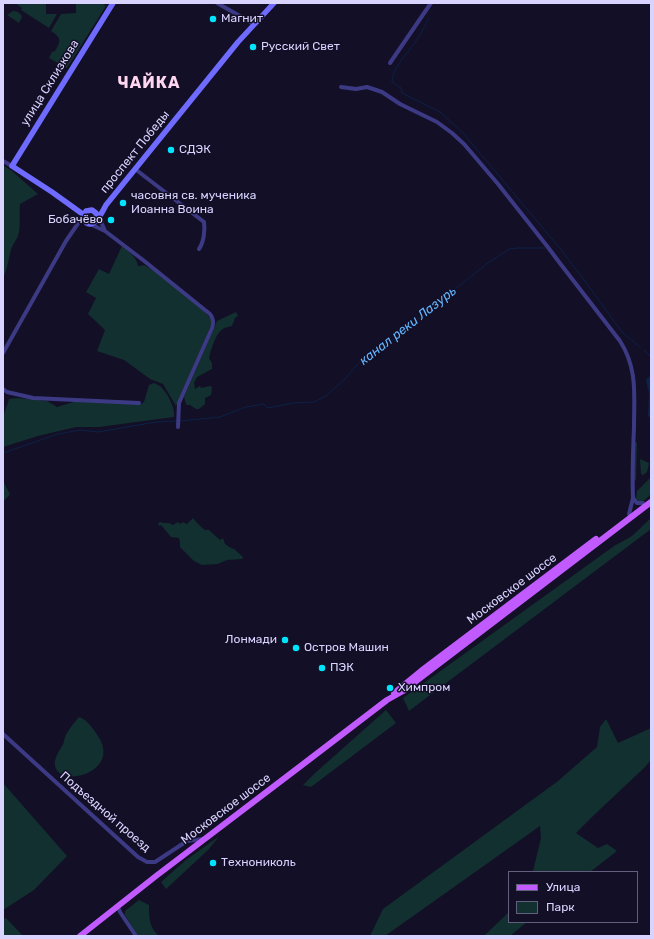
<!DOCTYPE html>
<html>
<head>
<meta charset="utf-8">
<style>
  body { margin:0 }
  #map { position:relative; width:654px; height:939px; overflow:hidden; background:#130f26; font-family:Rubik,sans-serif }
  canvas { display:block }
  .frame { position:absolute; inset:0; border:4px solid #d9d4ff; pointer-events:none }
  .legend { position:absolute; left:508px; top:871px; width:130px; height:52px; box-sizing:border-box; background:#130f26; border:1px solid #625e7d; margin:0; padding:5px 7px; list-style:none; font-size:12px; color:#d9d4ff }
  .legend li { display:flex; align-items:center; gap:8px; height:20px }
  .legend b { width:20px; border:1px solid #625e7d }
</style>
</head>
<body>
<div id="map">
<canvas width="654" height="939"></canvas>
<div class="frame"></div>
<ul class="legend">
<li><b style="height:5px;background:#c25bff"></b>Улица</li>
<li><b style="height:11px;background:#12302f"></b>Парк</li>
</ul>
</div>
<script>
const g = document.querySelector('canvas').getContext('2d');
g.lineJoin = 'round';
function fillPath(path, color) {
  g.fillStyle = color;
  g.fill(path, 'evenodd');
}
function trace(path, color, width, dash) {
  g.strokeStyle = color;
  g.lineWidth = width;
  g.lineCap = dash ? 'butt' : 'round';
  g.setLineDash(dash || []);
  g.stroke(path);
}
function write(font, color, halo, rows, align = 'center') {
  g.font = font + ' Rubik,sans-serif';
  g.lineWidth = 3;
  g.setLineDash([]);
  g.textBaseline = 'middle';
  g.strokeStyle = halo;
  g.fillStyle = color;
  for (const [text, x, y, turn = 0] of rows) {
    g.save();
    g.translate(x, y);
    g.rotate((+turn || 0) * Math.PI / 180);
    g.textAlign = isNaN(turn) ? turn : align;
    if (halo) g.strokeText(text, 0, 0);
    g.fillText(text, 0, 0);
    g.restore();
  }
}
fillPath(new Path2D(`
  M15,3H46V14H57L49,28L21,10L22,8Z
  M76,3H106L104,5L106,6L67,68L49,58L52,52L55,51C61,41 62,38 51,31L61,14L76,13Z
  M13,11C17,11 21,13 22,17L19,23L7,15Z
  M3,165L12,171L38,194L20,204C19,215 21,226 18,236C16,241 12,245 11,250C8,260 8,268 3,278Z
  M122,246C128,251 137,257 138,266H140L144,265L156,272L203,310L210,318L211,320V325L176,406L163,384L150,379L124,360L97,351L105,330L88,314L96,298L86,292L99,269L109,274Z
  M236,312L238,316L235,318L232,326C230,327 225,327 223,329C215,334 211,350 209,358L212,363V369L197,377L194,383L195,389L200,386L201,388L210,386L212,387L211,395L205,398V404L199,409H196L190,405H187L186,404L184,397L217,321Z
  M154,383C156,384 158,385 160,386C167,392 176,409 174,417L99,427H76L38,436L3,447V415L4,414L9,399L17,398L47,401L57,407L77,401L141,404L144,402L149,385Z
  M635,442L637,443L636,480L635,481L634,479V443Z
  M640,459L649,463C648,468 648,473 643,475L641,474Z
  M651,477V494C647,498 643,503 638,501L636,498L637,491Z
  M3,481L10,494L5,500L3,499Z
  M193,518L197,523L205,530H209L220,540L223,538L225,544L231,548L234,549L243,557L242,559L227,560L218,564L202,565L194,561L180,547V543L179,538L171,537L161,525L159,526L158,523L161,522L163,523H169L173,525L178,522L180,524L183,522L187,524Z
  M651,518V529L409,711L403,698L614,546L632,536Z
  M386,710L396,723L311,787L303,785L314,774Z
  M79,717C87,719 94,730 98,736C122,772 60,789 55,766C54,758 58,753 62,746C64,743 64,740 65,737C68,730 74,723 79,717Z
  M606,719L618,743L651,728V760L645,767L592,817L576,833L598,848L607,844L617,851L590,872H534L533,871L541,838L540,826L385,936H370L383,909L558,781L597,747L600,727Z
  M3,783L67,856L34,890L3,910Z
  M218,837L217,839L208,850L166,889L161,882L186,860Z
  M139,900L149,905C149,918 149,927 159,936H138L125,915V911Z
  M509,912V922H527L510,936H483L487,933Z
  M6,918L23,936H3V920Z`), '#12302f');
fillPath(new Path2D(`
  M651,367V418L648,416L649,393L646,380L650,376Z`), '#0c2248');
trace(new Path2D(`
  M429,18C425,26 421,34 416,41C409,52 392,68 392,82L401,88L402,93L440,112L462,132L558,246L582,277L616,324L623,333L640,347
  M3,168L4,166
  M3,219V223
  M644,350L651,357
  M180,421L220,417L246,407L264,404L268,408L293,403L314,402L326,396L346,378L361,360L381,350L420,317L488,263L509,249L516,248H545
  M3,453L58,434L80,430L98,432L156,422L176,421`), '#0c2248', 1);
trace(new Path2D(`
  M217,3L254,24
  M390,63L431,3
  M341,87L356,89L367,87L382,92L400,104L437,122L452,133L464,144L498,184L547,246L559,262L620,341C638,369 634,396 634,427C633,451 632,475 633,498L629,514
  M3,161L12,166
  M135,169L204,222C205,230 204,242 199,249
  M97,219L102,224L105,231
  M90,224L105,231L143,260L210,314C214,319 214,323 212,328L179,403L178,427
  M3,353L66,241L79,222L84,218
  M3,389L7,392L33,398L139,403
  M633,498L637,503H643
  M3,734L138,857L147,862H155L187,841L203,839
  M118,907L120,912L136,936`), '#3d3a85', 4);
trace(new Path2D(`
  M84,215L52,192L12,166L113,3
  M97,218L96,213L92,210L86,211C82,217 85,227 93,223C97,222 104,209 106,205L238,42L274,3`), '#6f6bff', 5.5);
trace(new Path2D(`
  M394,693L421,671L596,539
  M80,936L156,876L302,765L387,700L403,691L651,502`), '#c25bff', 6);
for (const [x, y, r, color] of [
  [213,19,4,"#00e5ff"],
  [253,47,4,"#00e5ff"],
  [171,150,4,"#00e5ff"],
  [123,203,4,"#00e5ff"],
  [111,220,4,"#00e5ff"],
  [285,640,4,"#00e5ff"],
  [296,648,4,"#00e5ff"],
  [322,668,4,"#00e5ff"],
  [390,688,4,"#00e5ff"],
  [213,863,4,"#00e5ff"]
]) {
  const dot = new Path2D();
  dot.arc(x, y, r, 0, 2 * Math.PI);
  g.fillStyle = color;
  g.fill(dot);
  trace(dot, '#130f26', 1.5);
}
write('12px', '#d9d4ff', '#130f26', [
  ["Магнит",221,19],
  ["Русский Свет",261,47],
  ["СДЭК",179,150],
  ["часовня св. мученика",131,196],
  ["Иоанна Воина",131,210],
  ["Бобачёво",103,220,"right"],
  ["Лонмади",277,640,"right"],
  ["Остров Машин",304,648],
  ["ПЭК",330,668],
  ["Химпром",398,688],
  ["Технониколь",221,863]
], 'left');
write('12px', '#d9d4ff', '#130f26', [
  ["улица Склизкова",50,83,-58],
  ["проспект Победы",135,152,-51],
  ["Московское шоссе",512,589,-37],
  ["Московское шоссе",226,809,-37],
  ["Подъездной проезд",105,812,41]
]);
write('italic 13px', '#62b6ff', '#130f26', [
  ["канал реки Лазурь",408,326,-38]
]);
g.letterSpacing = '1px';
write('bold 16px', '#ffd6f0', '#130f26', [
  ["ЧАЙКА",149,83]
]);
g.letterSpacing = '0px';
</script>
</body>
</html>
